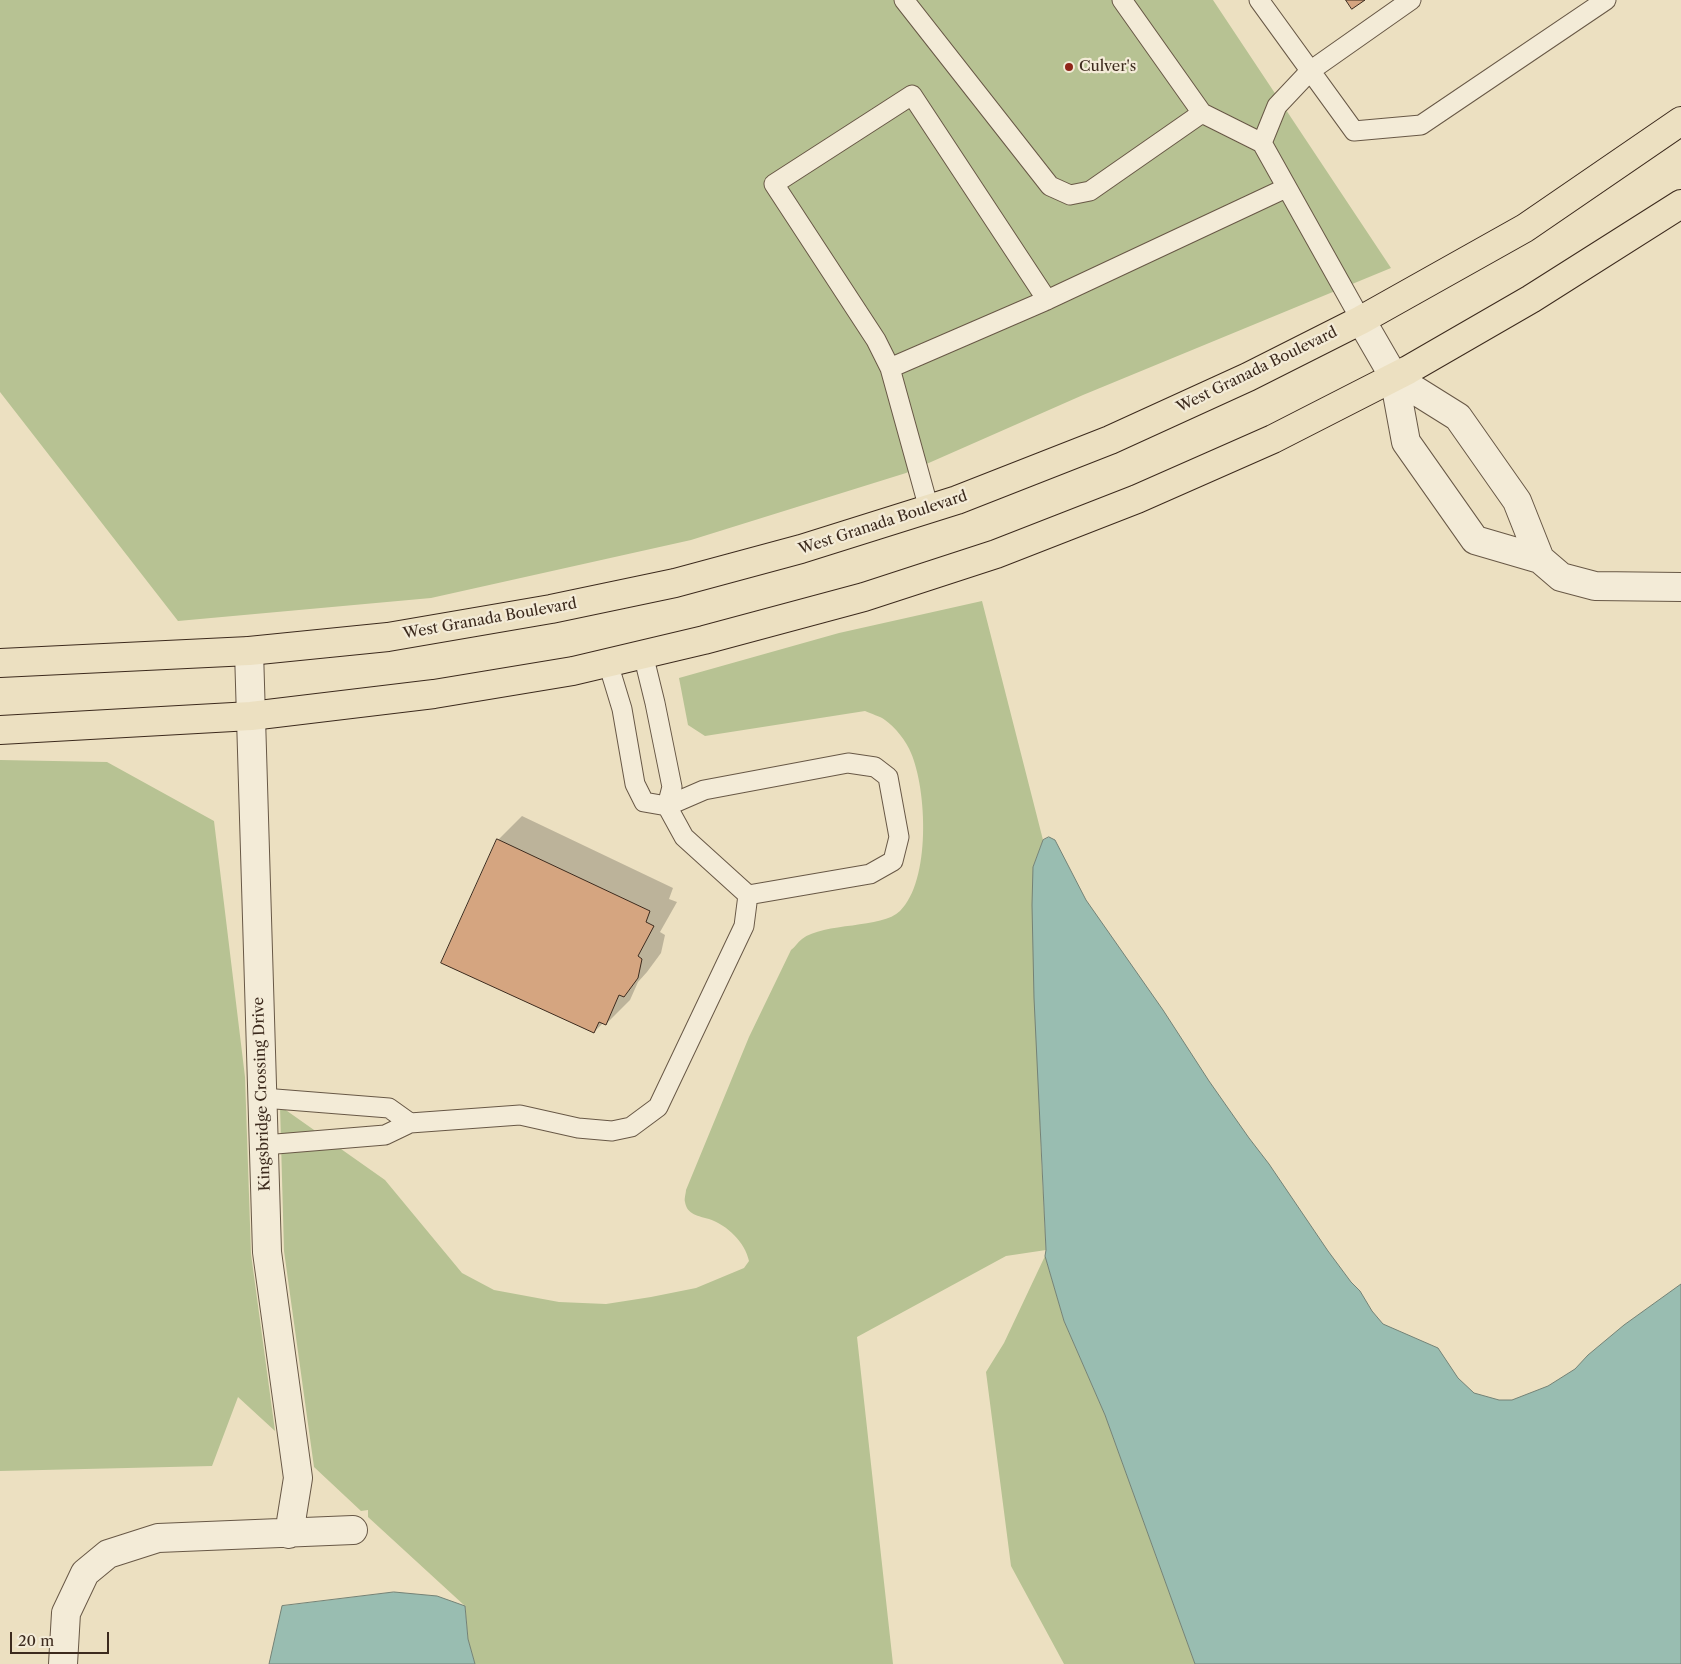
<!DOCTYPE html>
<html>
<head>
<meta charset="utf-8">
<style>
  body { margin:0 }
  #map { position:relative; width:1681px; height:1664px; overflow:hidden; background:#ece0c1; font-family:"Libre Caslon Text",serif }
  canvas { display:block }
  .scale { position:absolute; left:10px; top:1632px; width:99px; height:22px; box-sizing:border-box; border:2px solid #3c2a1d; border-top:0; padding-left:6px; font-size:15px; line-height:18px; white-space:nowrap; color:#3c2a1d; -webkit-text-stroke:4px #f3ebd7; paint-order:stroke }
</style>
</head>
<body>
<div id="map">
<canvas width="1681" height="1664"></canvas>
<div class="scale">20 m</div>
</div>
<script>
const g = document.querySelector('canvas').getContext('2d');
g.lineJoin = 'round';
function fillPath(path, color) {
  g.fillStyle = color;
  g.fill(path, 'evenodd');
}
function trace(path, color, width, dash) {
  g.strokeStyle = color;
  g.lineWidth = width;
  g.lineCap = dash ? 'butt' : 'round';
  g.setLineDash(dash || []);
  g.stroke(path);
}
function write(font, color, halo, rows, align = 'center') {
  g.font = font + ' "Libre Caslon Text",serif';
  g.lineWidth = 4.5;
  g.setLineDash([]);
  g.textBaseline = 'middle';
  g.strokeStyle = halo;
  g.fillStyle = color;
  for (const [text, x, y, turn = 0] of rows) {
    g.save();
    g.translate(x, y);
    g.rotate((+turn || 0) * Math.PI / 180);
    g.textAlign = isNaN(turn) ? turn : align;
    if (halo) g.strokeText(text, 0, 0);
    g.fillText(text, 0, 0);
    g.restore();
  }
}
fillPath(new Path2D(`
  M0,0H1213L1391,268L1083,395L906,473L691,540L431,598L178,621L0,392Z
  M982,601L1043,840L1033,867L1041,1154L1046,1250L1006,1256L857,1337L893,1664H475L468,1639L465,1606L368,1517V1510L361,1511L314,1467L284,1251L280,1106L385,1180L462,1273L494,1290L559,1302L606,1304L651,1297L696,1288L744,1268L749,1261C745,1242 727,1225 709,1219C699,1216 687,1215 685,1202C684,1199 686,1193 686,1190L749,1037L791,950C795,947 798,942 802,939C824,922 882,929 900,911C931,881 927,790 911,753C907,742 895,727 885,720C880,716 871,714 865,711L705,736L688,725L679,678L839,633Z
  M0,760L107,762L214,821L245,1077L251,1254L275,1431L238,1397L212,1466L0,1471Z
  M1045,1256L1064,1321L1105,1415L1195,1664H1064L1011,1566L986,1372L1004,1343Z`), '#b7c293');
const water = new Path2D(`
  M1049,837L1055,840L1086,900L1163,1010L1209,1081L1249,1138L1269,1164L1328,1251L1351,1282L1360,1291L1372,1311L1383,1324L1438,1348L1458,1378L1474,1393L1499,1400H1512L1548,1386L1575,1369L1588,1355L1624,1325L1681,1284V1664H1195L1105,1415L1064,1321L1045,1256L1046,1250L1034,998L1032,905L1033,867L1043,840Z
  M394,1592L437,1596L465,1606L468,1639L475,1664H269L282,1606Z`);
fillPath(water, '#99bdb1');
trace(water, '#748276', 1);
fillPath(new Path2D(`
  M522,816L673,888L669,899L677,902L660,932L665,935L661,953L647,972L638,982L630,1000L606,1024L603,1023L594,1032L498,840Z`), '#0003');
const building = new Path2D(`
  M1346,0H1365L1352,9Z
  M497,839L650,911L646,922L654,926L638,956L642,959L638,978L624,997L619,995L606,1025L599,1022L594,1033L441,963Z`);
fillPath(building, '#d5a580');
trace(building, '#3c2a1d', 1);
const lane = new Path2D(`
  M904,0L1050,186L1070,195L1090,191L1202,113
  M1122,0L1202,113L1262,143
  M1259,0L1354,131L1421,125L1606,0
  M1361,320L1262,143L1277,106L1310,71L1411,0
  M890,368L1047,300L1286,188
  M929,509L890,368L876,340L774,184L912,95L1047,300
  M608,663L622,709L635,784L644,802L667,806L672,787L655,703L643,654
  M848,763L875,767L888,777L899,837L893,861L870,874L748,895L684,837L667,806L704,790Z
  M263,1098L389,1108L410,1123L385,1135L264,1145
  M410,1123L520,1115L578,1128L612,1131L631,1127L658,1107L744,926L748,895`);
const street = new Path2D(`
  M1361,320L1394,377L1406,442L1475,540L1540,559L1561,577L1595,586L1681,587
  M1394,377L1458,417L1517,501L1540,559
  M249,651L267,1252L298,1478L289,1534
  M63,1664L66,1613L85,1573L108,1554L158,1538L353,1530`);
const primary = new Path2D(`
  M0,663L249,651L388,637L551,609L675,583L801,549L957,500L1110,440L1248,377L1361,320L1525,228L1681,121
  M0,730L251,716L434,694L573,671L704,640L864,597L996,554L1137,499L1273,439L1408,370L1531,299L1681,204`);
trace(lane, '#685846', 21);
trace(street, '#685846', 30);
trace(primary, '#3c2a1d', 30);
trace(lane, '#f3ebd7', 19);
trace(street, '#f3ebd7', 28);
trace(primary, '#ece0c1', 28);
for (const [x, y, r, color] of [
  [1069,67,5,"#8f2418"]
]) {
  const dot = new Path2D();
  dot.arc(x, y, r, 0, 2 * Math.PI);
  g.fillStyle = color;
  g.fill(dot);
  trace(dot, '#f3ebd7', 2);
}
write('15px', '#3c2a1d', '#f3ebd7', [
  ["Culver's",1079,67]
], 'left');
write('15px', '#3c2a1d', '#f3ebd7', [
  ["West Granada Boulevard",1257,370,-26],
  ["West Granada Boulevard",883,523,-18],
  ["West Granada Boulevard",490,619,-10],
  ["Kingsbridge Crossing Drive",262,1094,-92]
]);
</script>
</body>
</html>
